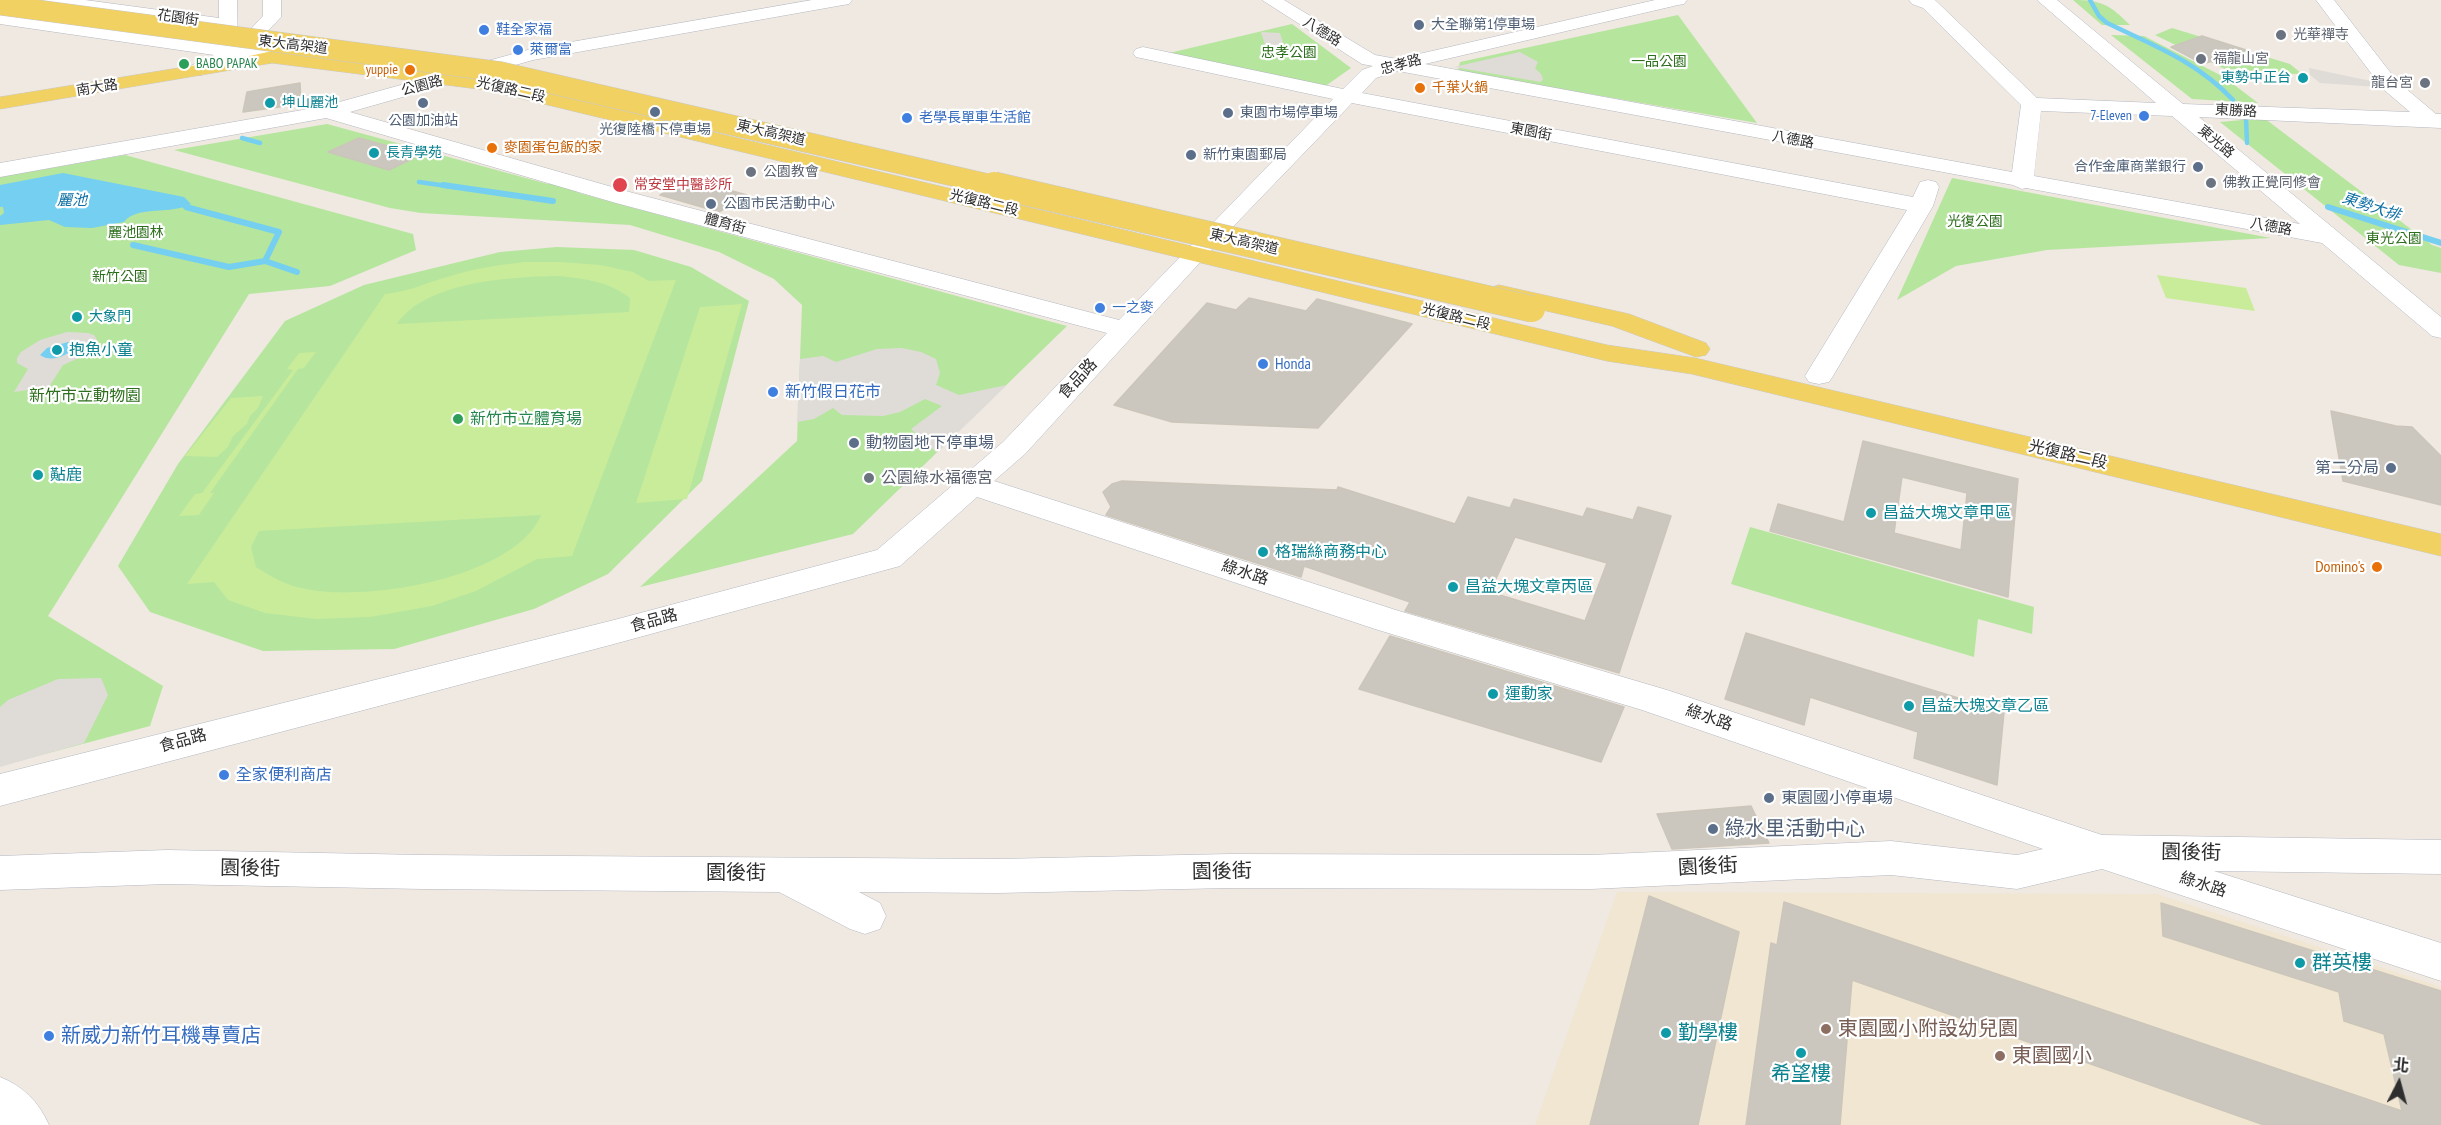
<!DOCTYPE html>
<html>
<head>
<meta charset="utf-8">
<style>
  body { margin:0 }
  #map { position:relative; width:2441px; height:1125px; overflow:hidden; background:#efe9e1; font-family:"PT Sans Narrow","Noto Sans TC",sans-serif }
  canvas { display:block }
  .north { position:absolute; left:2369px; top:1053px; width:60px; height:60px; -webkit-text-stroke:4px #fff; paint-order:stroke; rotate:6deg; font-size:16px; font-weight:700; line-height:24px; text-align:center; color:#2e2e2e }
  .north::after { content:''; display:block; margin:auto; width:21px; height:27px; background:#2e2e2e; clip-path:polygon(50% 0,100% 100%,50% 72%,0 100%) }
</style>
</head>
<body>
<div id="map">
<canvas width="2441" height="1125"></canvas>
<div class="north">北</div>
</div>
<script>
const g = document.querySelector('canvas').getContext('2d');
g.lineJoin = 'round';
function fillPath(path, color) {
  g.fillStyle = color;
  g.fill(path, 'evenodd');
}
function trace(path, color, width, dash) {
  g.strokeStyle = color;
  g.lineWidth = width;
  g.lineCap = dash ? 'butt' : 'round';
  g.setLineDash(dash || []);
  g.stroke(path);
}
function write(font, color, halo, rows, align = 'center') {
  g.font = font + ' "PT Sans Narrow","Noto Sans TC",sans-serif';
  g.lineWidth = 4.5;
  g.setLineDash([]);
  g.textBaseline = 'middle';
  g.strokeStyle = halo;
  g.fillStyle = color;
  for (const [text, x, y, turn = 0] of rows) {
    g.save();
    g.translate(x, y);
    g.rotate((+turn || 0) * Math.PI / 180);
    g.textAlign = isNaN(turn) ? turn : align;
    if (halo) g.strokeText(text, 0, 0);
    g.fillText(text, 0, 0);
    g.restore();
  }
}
fillPath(new Path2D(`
  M1617,892L2157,894L2441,987V1125H1535Z`), '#f0e6d1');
fillPath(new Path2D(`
  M2073,0C2102,0 2110,5 2130,25H2102Z
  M1678,15L1757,123L1458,71L1460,62Z
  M1292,24L1351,68L1324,87L1165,54Z
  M2172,28L2290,64L2302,74L2233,73L2155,35Z
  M2111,35L2144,36L2224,77L2258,103L2192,99Z
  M2264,118L2432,245L2441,248V273L2399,265L2220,122Z
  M327,124L548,184L557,182L579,193L1067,326L853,534L640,587L797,441L802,305L774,279L719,252L630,225L421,213L390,208L174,150Z
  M125,155L413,234L416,250L330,286L249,294L48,616L163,686L150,726L0,766V177Z
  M1952,178L2271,238L2047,250L1956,266L1897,300Z
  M557,247L634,250L691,267L749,301L702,481L608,574L534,609L394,649L263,651L150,612L118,566L178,464L285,321L364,285L500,252Z
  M1750,527L2034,607L2032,634L1978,619L1974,657L1731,584Z`), '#b6e59e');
fillPath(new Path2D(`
  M524,262H561L600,265L633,272L649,281L676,280L572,556L537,559L476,591L432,606L370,617L316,619L265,613L228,600L214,582L187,584L385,294C410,292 430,281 454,275C477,268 500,265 524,262ZM558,276C585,279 608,281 630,298L629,312L397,324C426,281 511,277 558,276ZM541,515C515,578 367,602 306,589C287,586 272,577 256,567L251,547L259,531Z
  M2157,275L2246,288L2255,311L2166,298Z
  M742,304L687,499L636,503L700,307Z
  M316,352L304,368L298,369L210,493H214L199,515L179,516L195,494L202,493L293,370L287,369L299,353Z
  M263,396L258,408L250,416L247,424L233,436L228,447L217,457L185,456L231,398Z`), '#c9ec9a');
fillPath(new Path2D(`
  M1261,32L1280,33L1285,50L1267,51Z
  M1520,52L1538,62L1535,68L1541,74L1543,79L1541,82L1454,67Z
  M2309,68L2390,85L2393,88L2320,83L2310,75Z
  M67,332L88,333L94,335L97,340L96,345L81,357L63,365L49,387L14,392L28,369L17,363V358L21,352L40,340Z
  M902,348L921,352L936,359L940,373L936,385L959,395L1007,385L937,453L911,429L942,406L925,399L900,412L883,416L842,415L833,408L814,419L797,422L800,359L823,356L836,362L877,349Z
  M101,678L108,695L84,743L0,767V707L8,700L58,679Z`), '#dfdcd8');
fillPath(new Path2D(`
  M63,173L184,197L191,204C172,215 137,205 124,222L92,228L65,227L49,220L0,225V216L4,213L3,207H0V185Z
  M68,342L75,347C67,356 51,363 40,355L47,348Z`), '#75cff0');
trace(new Path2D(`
  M2090,0L2099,16L2107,23C2153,45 2198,62 2233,100
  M2246,119L2247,143
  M242,138L260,143
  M419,182L454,187`), '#75cff0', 4.5);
trace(new Path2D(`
  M443,185L553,201
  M186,207L279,232L265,261L297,272
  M2328,207L2441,243
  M133,245L229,267L265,261`), '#75cff0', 6);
const building = new Path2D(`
  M2202,36L2246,50L2203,64L2171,47Z
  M300,83L301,104L243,112L247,92Z
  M359,138L420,155L389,170L328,152Z
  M688,179L747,195L719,212L660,195Z
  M1249,298L1306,311L1317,299L1412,324L1318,428L1172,422L1114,405L1207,303L1236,310Z
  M2331,411L2396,426L2412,427L2441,456V505L2343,481Z
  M1863,441L2018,479L2008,597L1770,531L1778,504L1844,522ZM1902,477L1967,493L1961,550L1894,533Z
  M1122,481L1337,490L1338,487L1455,524L1468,497L1510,508L1514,499L1583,517L1587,508L1633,520L1638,507L1671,516L1619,673L1405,611L1410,602L1304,566L1301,577L1106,515L1111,507L1103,492L1112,484ZM1515,537L1607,563L1585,621L1490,592Z
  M1746,633L2004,712L1997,785L1914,758L1918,732L1810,697L1804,725L1725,699Z
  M1390,636L1624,707L1601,762L1359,689Z
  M1751,806L1769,843L1672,849L1657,814Z
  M1649,896L1739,932L1698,1125H1590Z
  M1784,902L2402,1111L2384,1034L2344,1021L2339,992L2163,936L2161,903L2441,991V1125H2264L1852,980L1840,1125H1746L1771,943L1777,945Z`);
fillPath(building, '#cbc7bf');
trace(building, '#cbc5ba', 1.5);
const minor = new Path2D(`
  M37,0H85L219,18V0H237L238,47L258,49L248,32L263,16V0H281V17L267,32L280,57L277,61L270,63L234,57L230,62L202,75H188L185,71L188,67L214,55L0,24V14L190,40L207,36L218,30L46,5L40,4Z
  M812,0H852L849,4L843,5L533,60L350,112L633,193L1119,320L1333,99L1136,57L1133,53L1136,49L1143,47L1343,89L1362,70L1373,66L1362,64L1262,0H1284L1375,55L1397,59L1655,0H1687L1684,4L1678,5L1425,64L2012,172L2021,105L1923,8L1912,4L1909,0H1935L2037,98L2156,103L2037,0H2057L2183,104L2410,112L2383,89L2316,0H2334L2397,81L2436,114H2441V128L2199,117L2441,317V338L2432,336L2322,243L2026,188L2022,189L2013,185L1398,71L1376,78L1362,93L1913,197L1920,182L1928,180L1936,182L1939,187L1933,206L1833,376L1829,382L1819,384L1809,382L1805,376L1907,210L1352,103L1225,235L1025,454L994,481L1399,611L1667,690L2102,835L2441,840V874L2214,871L2441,943V981L2102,869L2017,889L1891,875L1591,889L1230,888L998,893L859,892L880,903L886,916L880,929L865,934L850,929L779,892L423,889L167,884L0,890V856L167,850L423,855L998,859L1230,854L1591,855L1891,841L2017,855L2043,849L1642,710L1375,629L977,497L900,566L614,644L0,806V774L614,620L877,550L1003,442L1107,333L616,203L326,118L0,177V163L325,106L531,49ZM2041,111L2172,116L2300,224L2034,176Z
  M0,1077C23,1086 39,1102 49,1125H0Z`);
const major = new Path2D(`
  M291,47L298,49L299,55L486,78L1607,345L1695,358L2441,534V556L1692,374L1607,361L486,90L272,63L0,109V97L240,58Z
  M1499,285L1629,314L1706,343L1710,349L1706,355L1696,357L1612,326L1490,298L1486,293L1490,288Z`);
trace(minor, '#b4b7c1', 1);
trace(major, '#c9c9c9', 1);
fillPath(minor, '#fff');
fillPath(major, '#f2d163');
const majorBridgeFar1 = new Path2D(`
  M0,5L501,72L1001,187`);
const majorBridge = new Path2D(`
  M994,185L1532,309`);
trace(majorBridgeFar1, '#c9c9c9', 21, []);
trace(majorBridge, '#c9c9c9', 27, []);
trace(majorBridgeFar1, '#f2d163', 20);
trace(majorBridge, '#f2d163', 26);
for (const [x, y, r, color] of [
  [1419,25,6,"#5c6f8a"],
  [484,30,6,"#3f7fe0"],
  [2281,35,6,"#6b7280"],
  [518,50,6,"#3f7fe0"],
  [2201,59,6,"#6b7280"],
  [184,64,6,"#2e9e5b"],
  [410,70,6,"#e8710a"],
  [2303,78,6,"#0f9aa8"],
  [2425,83,6,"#6b7280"],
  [1420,88,6,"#e8710a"],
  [270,103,6,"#0f9aa8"],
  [423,103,6,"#5c6f8a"],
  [655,112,6,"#5c6f8a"],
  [1228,113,6,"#5c6f8a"],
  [2144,116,6,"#3f7fe0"],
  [907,118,6,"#3f7fe0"],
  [492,148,6,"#e8710a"],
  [374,153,6,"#0f9aa8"],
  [1191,155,6,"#5c6f8a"],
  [2198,167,6,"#5c6f8a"],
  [751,172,6,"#6b7280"],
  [2211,183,6,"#6b7280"],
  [620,185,8,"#e0444e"],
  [711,204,6,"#5c6f8a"],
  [1100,308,6,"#3f7fe0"],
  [77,317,6,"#0f9aa8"],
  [57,350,6,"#0f9aa8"],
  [1263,364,6,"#3f7fe0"],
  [773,392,6,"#3f7fe0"],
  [458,419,6,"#2e9e5b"],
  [854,443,6,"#5c6f8a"],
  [2391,468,6,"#5c6f8a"],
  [38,475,6,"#0f9aa8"],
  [869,478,6,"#6b7280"],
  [1871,513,6,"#0f9aa8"],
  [1263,552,6,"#0f9aa8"],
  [2377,567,6,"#e8710a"],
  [1453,587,6,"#0f9aa8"],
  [1493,694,6,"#0f9aa8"],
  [1909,706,6,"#0f9aa8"],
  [224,775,6,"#3f7fe0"],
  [1769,798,6,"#5c6f8a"],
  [1713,829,6,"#5c6f8a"],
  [2300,963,6,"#0f9aa8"],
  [1826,1029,6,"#8d6e63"],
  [1666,1033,6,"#0f9aa8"],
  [49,1036,6,"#3f7fe0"],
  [1801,1053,6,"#0f9aa8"],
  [2000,1056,6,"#8d6e63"]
]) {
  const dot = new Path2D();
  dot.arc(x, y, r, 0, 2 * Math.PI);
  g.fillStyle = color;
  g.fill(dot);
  trace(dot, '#fff', 2);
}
write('14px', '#2e2e2e', '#fff', [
  ["花園街",178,18,8],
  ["八德路",1322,32,32],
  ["東大高架道",293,45,7],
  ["忠孝路",1401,65,-15],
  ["公園路",422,86,-15],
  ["南大路",97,88,-9],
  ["光復路二段",511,90,13],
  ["東勝路",2236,111,3],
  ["東園街",1531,132,11],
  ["東大高架道",771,133,13],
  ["八德路",1793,140,10],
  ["東光路",2216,142,40],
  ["光復路二段",984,203,14],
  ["體育街",725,224,15],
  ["八德路",2271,227,10],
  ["東大高架道",1244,242,13],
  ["光復路二段",1456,317,14]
]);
write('14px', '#4e5e75', '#fff', [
  ["大全聯第1停車場",1431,25],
  ["東園市場停車場",1240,113],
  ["公園加油站",423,121,"center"],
  ["光復陸橋下停車場",655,130,"center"],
  ["新竹東園郵局",1203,155],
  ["合作金庫商業銀行",2186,167,"right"],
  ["公園市民活動中心",723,204]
], 'left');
write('14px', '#366cbe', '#fff', [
  ["鞋全家福",496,30],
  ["萊爾富",530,50],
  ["7-Eleven",2132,116,"right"],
  ["老學長單車生活館",919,118],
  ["一之麥",1112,308]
], 'left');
write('14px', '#5b616d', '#fff', [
  ["光華禪寺",2293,35],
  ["福龍山宮",2213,59],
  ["龍台宮",2413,83,"right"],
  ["公園教會",763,172],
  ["佛教正覺同修會",2223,183]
], 'left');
write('14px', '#2c6e1b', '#fff', [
  ["忠孝公園",1289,53],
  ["一品公園",1659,62],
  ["光復公園",1975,222],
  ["麗池園林",136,233],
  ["東光公園",2394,239],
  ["新竹公園",120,277]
]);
write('14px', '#27864d', '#fff', [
  ["BABO PAPAK",196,64]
], 'left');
write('14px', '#c56008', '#fff', [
  ["yuppie",398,70,"right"],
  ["千葉火鍋",1432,88],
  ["麥園蛋包飯的家",504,148]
], 'left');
write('14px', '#0d838f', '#fff', [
  ["東勢中正台",2291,78,"right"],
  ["坤山麗池",282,103],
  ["長青學苑",386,153],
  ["大象門",89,317]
], 'left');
write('14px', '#be3a42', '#fff', [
  ["常安堂中醫診所",634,185]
], 'left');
write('italic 15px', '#0d6fa3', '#fff', [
  ["麗池",72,201],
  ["東勢大排",2371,207,18]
]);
write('16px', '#0d838f', '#fff', [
  ["抱魚小童",69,350],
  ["黇鹿",50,475],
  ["昌益大塊文章甲區",1883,513],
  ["格瑞絲商務中心",1275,552],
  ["昌益大塊文章丙區",1465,587],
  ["運動家",1505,694],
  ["昌益大塊文章乙區",1921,706]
], 'left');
write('16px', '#366cbe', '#fff', [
  ["Honda",1275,364],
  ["新竹假日花市",785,392],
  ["全家便利商店",236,775]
], 'left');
write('16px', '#2e2e2e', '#fff', [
  ["食品路",1078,379,-47],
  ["光復路二段",2068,455,13],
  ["綠水路",1245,573,18],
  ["食品路",654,621,-15],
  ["綠水路",1709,718,19],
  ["食品路",183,741,-15],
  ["綠水路",2203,885,18]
]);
write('16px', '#2c6e1b', '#fff', [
  ["新竹市立動物園",85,396]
]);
write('16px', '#27864d', '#fff', [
  ["新竹市立體育場",470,419]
], 'left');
write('16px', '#4e5e75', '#fff', [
  ["動物園地下停車場",866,443],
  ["第二分局",2379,468,"right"],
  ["東園國小停車場",1781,798]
], 'left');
write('16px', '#5b616d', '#fff', [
  ["公園綠水福德宮",881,478]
], 'left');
write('16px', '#c56008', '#fff', [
  ["Domino's",2365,567]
], 'right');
write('20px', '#4e5e75', '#fff', [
  ["綠水里活動中心",1725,829]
], 'left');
write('20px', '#2e2e2e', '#fff', [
  ["園後街",2191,853,1],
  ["園後街",1708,867,-3],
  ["園後街",250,869,1],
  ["園後街",1222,872,-1],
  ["園後街",736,873]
]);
write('20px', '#0d838f', '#fff', [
  ["群英樓",2312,963],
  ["勤學樓",1678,1033],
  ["希望樓",1801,1074,"center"]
], 'left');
write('20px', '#785e54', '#fff', [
  ["東園國小附設幼兒園",1838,1029],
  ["東園國小",2012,1056]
], 'left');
write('20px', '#366cbe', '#fff', [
  ["新威力新竹耳機專賣店",61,1036]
], 'left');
</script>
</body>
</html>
